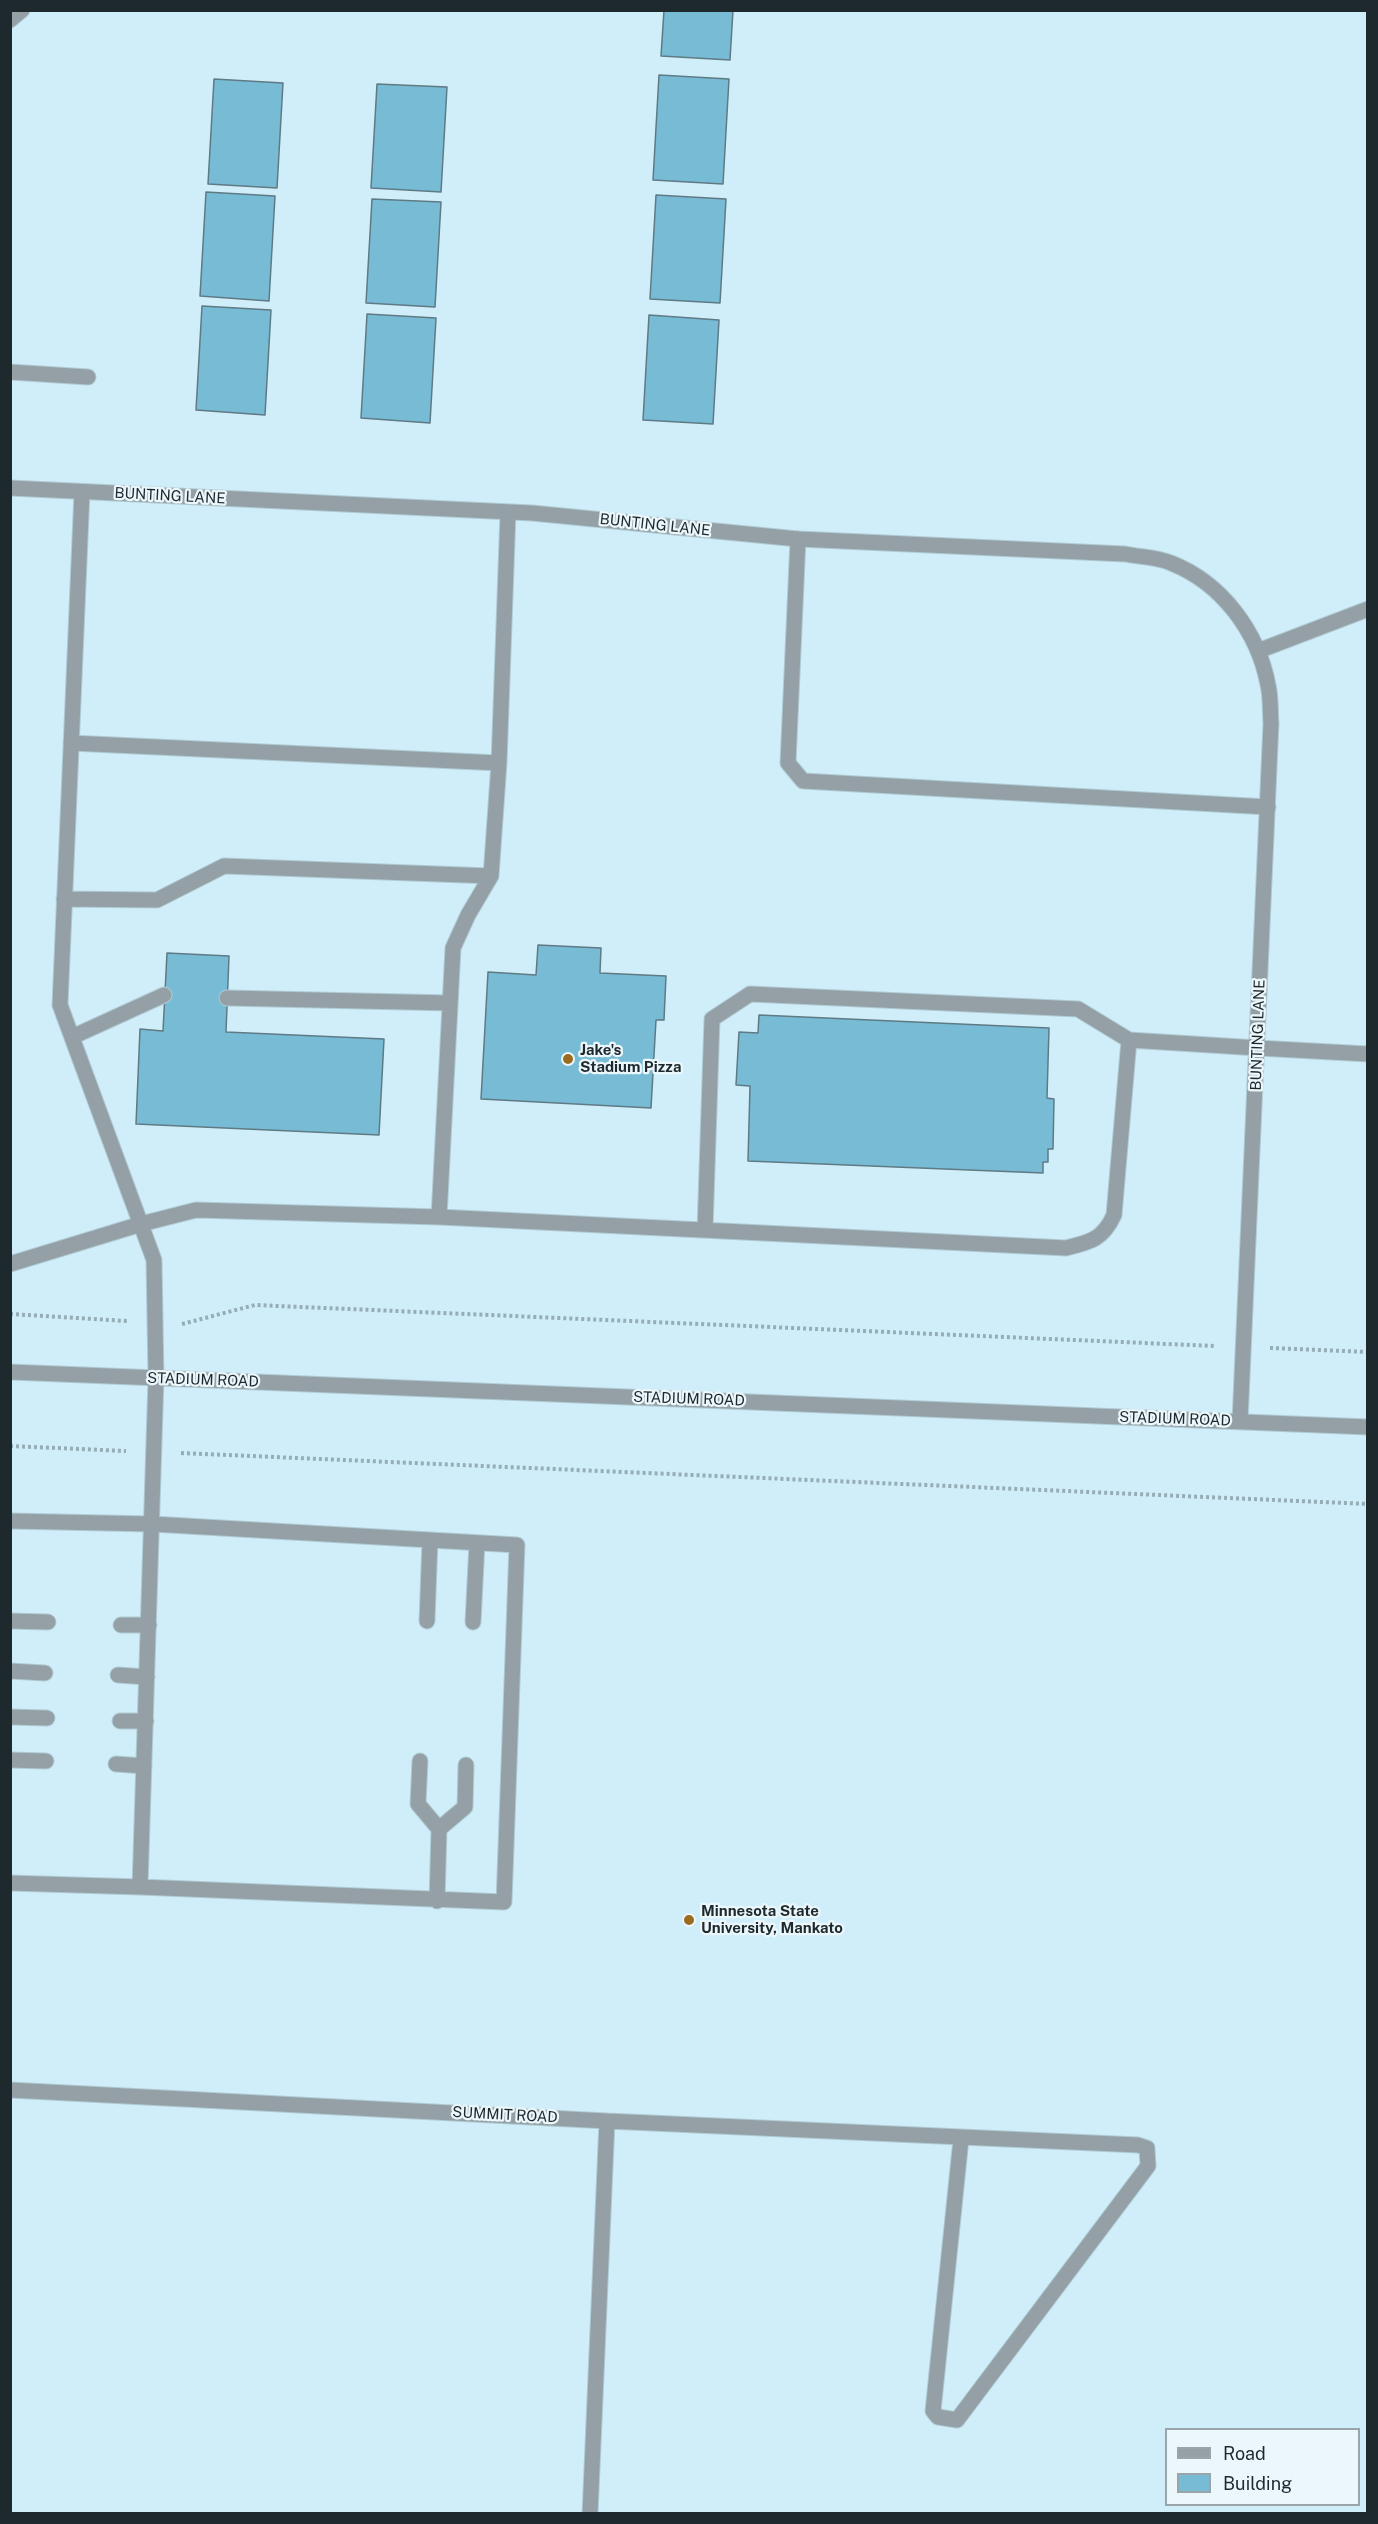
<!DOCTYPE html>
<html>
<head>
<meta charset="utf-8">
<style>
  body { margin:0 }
  #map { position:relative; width:1378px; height:2524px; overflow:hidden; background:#d0eef9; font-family:"Public Sans",sans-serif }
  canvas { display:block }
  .frame { position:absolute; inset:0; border:12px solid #1e292d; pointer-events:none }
  .legend { position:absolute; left:1165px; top:2428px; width:195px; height:78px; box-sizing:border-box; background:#ecf7fc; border:2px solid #9aa5a9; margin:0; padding:8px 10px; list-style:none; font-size:18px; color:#1e292d }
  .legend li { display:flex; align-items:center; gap:12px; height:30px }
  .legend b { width:30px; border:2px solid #9aa5a9 }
</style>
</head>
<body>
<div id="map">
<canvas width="1378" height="2524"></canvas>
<div class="frame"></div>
<ul class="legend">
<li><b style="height:8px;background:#94a0a5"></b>Road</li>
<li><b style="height:16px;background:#77bbd5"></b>Building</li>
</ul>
</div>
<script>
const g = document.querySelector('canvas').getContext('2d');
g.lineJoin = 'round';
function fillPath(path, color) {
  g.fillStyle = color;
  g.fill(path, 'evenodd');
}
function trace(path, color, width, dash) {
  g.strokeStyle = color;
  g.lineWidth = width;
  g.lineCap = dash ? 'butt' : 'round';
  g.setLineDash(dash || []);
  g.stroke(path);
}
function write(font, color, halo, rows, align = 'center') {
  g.font = font + ' "Public Sans",sans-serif';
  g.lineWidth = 4.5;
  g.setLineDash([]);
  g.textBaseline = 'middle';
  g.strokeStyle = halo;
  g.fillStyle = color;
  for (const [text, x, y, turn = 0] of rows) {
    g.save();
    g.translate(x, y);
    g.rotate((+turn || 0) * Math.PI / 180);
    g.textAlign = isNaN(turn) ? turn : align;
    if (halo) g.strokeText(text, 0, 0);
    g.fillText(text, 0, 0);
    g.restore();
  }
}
const building = new Path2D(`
  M664,10H733L730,60L661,56Z
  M659,75L729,79L723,184L653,180Z
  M214,79L283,83L277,188L208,184Z
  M377,84L447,87L441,192L371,188Z
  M206,192L275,196L269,301L200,296Z
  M656,195L726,199L720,303L650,299Z
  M372,199L441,202L435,307L366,303Z
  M202,306L271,310L265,415L196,410Z
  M367,314L436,318L430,423L361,418Z
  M649,315L719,320L713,424L643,420Z
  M538,945L601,948L600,973L666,976L664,1020H656L651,1108L481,1099L488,972L536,975Z
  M167,953L229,956L226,1032L384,1039L379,1135L136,1124L140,1029L163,1031Z
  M759,1015L1049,1028L1047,1098L1054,1099L1053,1149H1048V1162H1043V1173L748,1161L750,1086L736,1085L739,1032L758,1033Z`);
fillPath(building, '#77bbd5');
trace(building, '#5f7a85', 1.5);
const service = new Path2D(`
  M10,20L22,10
  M10,372L88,377
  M798,539L788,763L803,781L1268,807
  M1258,651L1368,609
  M499,763L508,513
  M64,899L157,900L224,866L491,876
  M227,998L450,1003
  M72,1037L164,995
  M439,1217L1066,1248C1091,1242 1103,1239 1114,1215L1129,1040L1258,1048
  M705,1230L712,1019L750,994L1078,1009L1129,1040
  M10,1264L141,1224L196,1210L439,1217L453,948L468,915L491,876L499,763L71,743
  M10,1521L152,1524L517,1545L504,1902L140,1887
  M10,1621L48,1622
  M427,1621L430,1540
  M473,1622L477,1543
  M121,1625H149
  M10,1671L45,1673
  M118,1675L147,1677
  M10,1717L47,1718
  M120,1721H146
  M10,1760L46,1761
  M420,1761L418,1804L439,1829L437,1901
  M116,1764L144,1766
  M439,1829L465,1807L466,1765
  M10,1883L140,1887L156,1378L154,1260L60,1005L82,492
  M10,2090L607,2121L590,2514
  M607,2121L1138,2145L1147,2148L1148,2166L957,2420L938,2417L933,2411L961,2139`);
const minor = new Path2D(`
  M10,488L532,513L798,539L1125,554C1140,557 1158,557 1171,563C1222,583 1258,632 1268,685C1271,697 1270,711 1271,723L1240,1421
  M1258,1048L1368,1054`);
const tertiary = new Path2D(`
  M10,1372L1368,1427`);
trace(service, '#b0cbd4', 17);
trace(minor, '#b0cbd4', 17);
trace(tertiary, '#b0cbd4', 17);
trace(new Path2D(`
  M10,1314L127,1321
  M182,1324L255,1305L1215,1346
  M1270,1348L1368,1352
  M10,1446L126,1451
  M181,1453L1368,1504`), '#95adb6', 4, [3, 3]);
trace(service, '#94a0a5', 15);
trace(minor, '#94a0a5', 15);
trace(tertiary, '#94a0a5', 15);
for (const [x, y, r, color] of [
  [568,1059,6,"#9c6b1e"],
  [689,1920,6,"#9c6b1e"]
]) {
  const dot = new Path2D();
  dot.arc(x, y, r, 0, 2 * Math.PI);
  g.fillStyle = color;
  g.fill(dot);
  trace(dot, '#ecf7fc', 2);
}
write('15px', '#1e292d', '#ecf7fc', [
  ["BUNTING LANE",170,496,3],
  ["BUNTING LANE",655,525,6],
  ["BUNTING LANE",1258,1035,-88],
  ["STADIUM ROAD",203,1380,2],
  ["STADIUM ROAD",689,1399,2],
  ["STADIUM ROAD",1175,1419,2],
  ["SUMMIT ROAD",505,2115,3]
]);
write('bold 15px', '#1e292d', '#ecf7fc', [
  ["Jake's",580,1050],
  ["Stadium Pizza",580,1067],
  ["Minnesota State",701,1911],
  ["University, Mankato",701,1928]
], 'left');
</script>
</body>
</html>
